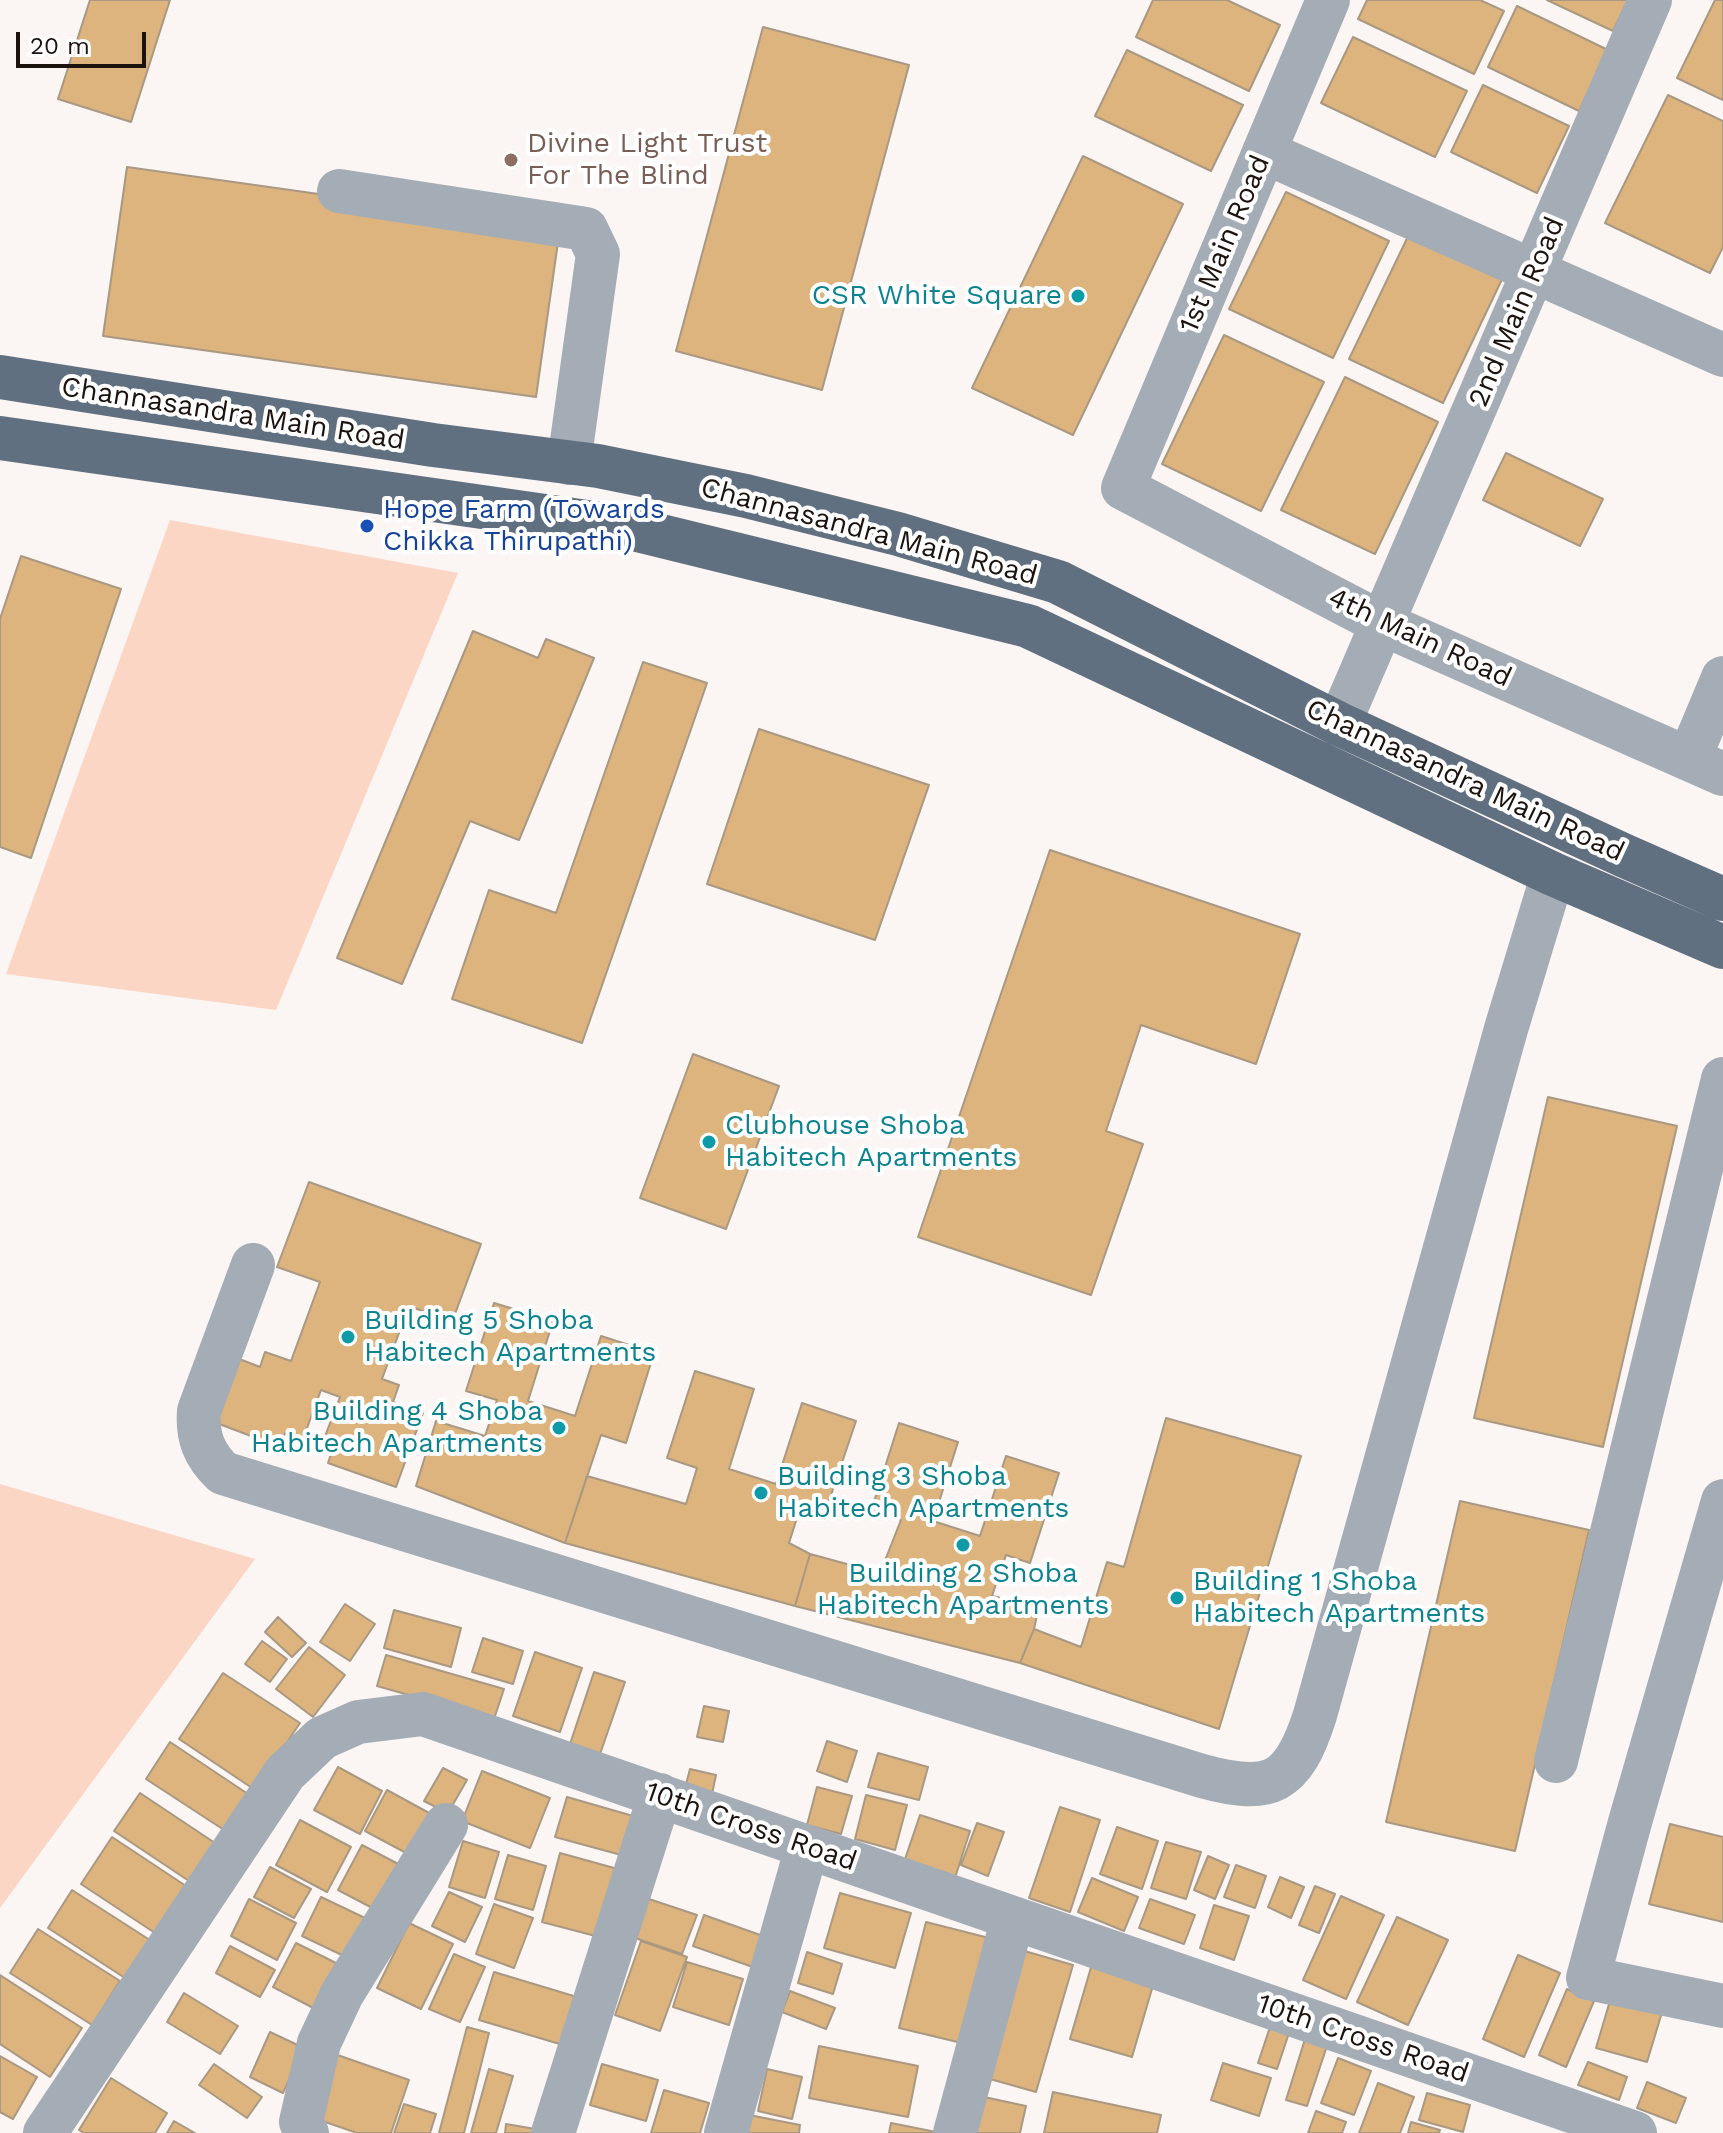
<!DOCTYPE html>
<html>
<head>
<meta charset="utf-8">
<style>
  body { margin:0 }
  #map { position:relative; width:1723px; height:2133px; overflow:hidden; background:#fbf5f3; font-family:"Work Sans",sans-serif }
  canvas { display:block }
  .scale { position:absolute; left:16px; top:32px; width:130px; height:36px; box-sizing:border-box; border:4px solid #1c120e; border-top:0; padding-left:10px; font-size:24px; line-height:28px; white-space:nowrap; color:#1c120e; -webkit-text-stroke:6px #fff; paint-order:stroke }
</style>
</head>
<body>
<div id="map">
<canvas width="1723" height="2133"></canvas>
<div class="scale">20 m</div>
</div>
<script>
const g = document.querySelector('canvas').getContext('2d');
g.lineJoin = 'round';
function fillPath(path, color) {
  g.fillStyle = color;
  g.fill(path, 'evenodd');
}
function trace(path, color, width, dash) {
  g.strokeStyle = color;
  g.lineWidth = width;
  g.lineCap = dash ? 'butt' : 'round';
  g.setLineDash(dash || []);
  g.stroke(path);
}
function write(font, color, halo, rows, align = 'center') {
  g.font = font + ' "Work Sans",sans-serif';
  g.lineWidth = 8;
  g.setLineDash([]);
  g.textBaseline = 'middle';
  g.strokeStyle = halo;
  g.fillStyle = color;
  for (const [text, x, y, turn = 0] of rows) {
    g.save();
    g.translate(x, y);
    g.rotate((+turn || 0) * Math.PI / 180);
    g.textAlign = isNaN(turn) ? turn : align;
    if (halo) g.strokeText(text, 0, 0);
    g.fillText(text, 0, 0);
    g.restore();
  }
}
fillPath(new Path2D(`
  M170,520L458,573L276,1010L6,974Z
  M0,1484L255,1559L0,1908Z`), '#fcd6c5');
const building = new Path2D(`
  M90,0H170L131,122L58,99Z
  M1153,0H1227L1280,25L1249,91L1136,37Z
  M1367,0H1480L1504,11L1474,74L1358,19Z
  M1547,0H1628L1613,31Z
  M1715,0H1723V100L1677,78Z
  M1517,6L1608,50L1579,111L1488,67Z
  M763,27L909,65L822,390L676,351Z
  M1353,37L1467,91L1435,157L1321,103Z
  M1127,50L1243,105L1211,171L1095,116Z
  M1483,85L1569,126L1537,193L1451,152Z
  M1668,95L1723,121V247L1710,273L1605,223Z
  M1083,156L1183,204L1073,435L972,388Z
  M127,167L560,228L536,397L103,336Z
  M1286,192L1389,241L1333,358L1229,309Z
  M1412,228L1505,273L1443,403L1349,359Z
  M1224,335L1324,382L1261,511L1162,464Z
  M1345,377L1438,422L1375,554L1281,510Z
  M1506,453L1603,499L1580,546L1483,500Z
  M21,556L121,589L31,858L0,847V619Z
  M473,631L538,658L546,639L594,658L519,840L470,821L402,984L337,958Z
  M643,662L707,683L582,1043L452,999L489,890L556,913Z
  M759,729L929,785L875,940L707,884Z
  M1050,850L1300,934L1256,1064L1141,1025L1106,1131L1143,1144L1091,1295L918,1237Z
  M693,1054L779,1086L726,1229L640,1198Z
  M1548,1097L1677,1126L1603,1447L1474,1418Z
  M309,1182L481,1244L452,1322L409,1306L382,1379L399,1385L393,1402L423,1413L396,1487L328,1463L333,1448L322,1444L340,1397L321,1390L303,1439L285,1433L280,1447L206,1419L229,1355L260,1367L265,1352L291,1361L320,1282L277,1267Z
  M494,1303L553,1321L528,1401L575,1416L601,1336L654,1353L626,1443L601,1435L565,1543L416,1486L436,1421L485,1436L497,1400L466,1391Z
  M695,1371L754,1389L729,1469L776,1484L802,1403L856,1421L826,1510L802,1502L789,1543L810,1554L795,1606L565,1543L587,1476L686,1504L697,1468L667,1458Z
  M1166,1418L1301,1456L1219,1729L1020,1663L1034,1629L1081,1647L1107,1562L1124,1567Z
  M899,1423L958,1442L933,1521L980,1536L1006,1456L1059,1473L1030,1563L1006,1555L992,1596L1039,1606L1034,1629L1020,1663L795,1606L810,1554L880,1573L901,1520L871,1511Z
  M1460,1501L1589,1530L1515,1851L1386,1822Z
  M345,1604L375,1624L350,1661L320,1642Z
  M394,1610L461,1628L451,1667L384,1648Z
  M278,1617L306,1643L292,1657L265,1632Z
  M483,1638L523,1651L513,1684L472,1672Z
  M262,1641L287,1659L270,1682L245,1664Z
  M309,1647L345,1675L313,1717L276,1689Z
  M535,1652L582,1668L560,1732L513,1716Z
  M386,1655L504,1689L494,1719L377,1686Z
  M594,1672L625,1682L599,1757L569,1747Z
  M223,1673L300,1723L255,1790L179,1739Z
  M704,1706L729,1711L723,1742L697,1737Z
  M827,1741L857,1751L847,1782L817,1771Z
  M170,1742L248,1794L224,1830L146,1779Z
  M878,1753L928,1767L919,1800L868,1787Z
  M338,1767L382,1791L360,1834L314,1810Z
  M443,1768L467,1780L448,1813L424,1801Z
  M690,1769L716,1775L712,1794L685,1788Z
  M482,1771L550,1798L530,1848L462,1821Z
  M817,1787L852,1796L841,1834L807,1825Z
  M387,1790L431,1814L410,1855L365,1831Z
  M140,1793L215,1843L189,1881L114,1831Z
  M866,1795L907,1805L895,1850L855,1839Z
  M567,1797L647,1820L636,1859L555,1837Z
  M1060,1807L1100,1820L1070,1912L1029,1898Z
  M920,1815L970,1831L955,1878L904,1862Z
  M300,1820L351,1847L327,1892L276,1865Z
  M977,1823L1004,1832L988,1876L961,1865Z
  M1670,1824L1723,1837V1922L1649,1904Z
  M1117,1827L1158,1841L1142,1889L1100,1874Z
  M112,1837L186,1886L155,1933L81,1884Z
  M463,1841L499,1852L485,1898L449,1887Z
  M1166,1842L1201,1852L1186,1899L1151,1888Z
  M362,1845L404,1867L380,1912L338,1890Z
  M560,1853L625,1871L607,1939L542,1922Z
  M508,1855L546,1866L533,1910L495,1899Z
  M1208,1856L1229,1865L1215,1899L1194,1890Z
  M1236,1865L1266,1876L1255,1908L1224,1897Z
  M270,1867L311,1889L294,1918L254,1897Z
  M1280,1877L1304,1887L1291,1918L1268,1907Z
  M1092,1878L1138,1897L1124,1931L1078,1912Z
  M1315,1886L1335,1894L1319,1933L1299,1925Z
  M72,1890L153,1942L128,1980L48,1928Z
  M449,1892L482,1907L465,1942L432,1926Z
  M840,1893L911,1913L895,1968L824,1948Z
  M1341,1896L1384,1915L1346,1999L1303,1980Z
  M321,1897L365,1918L346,1957L302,1936Z
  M249,1899L296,1923L277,1960L231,1936Z
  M649,1899L697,1915L682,1954L635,1938Z
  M1150,1899L1195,1915L1184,1944L1139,1928Z
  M494,1904L533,1918L514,1968L476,1954Z
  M1214,1905L1249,1916L1234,1960L1200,1948Z
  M704,1915L777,1941L767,1972L693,1946Z
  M1397,1917L1448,1940L1408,2025L1357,2002Z
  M926,1922L993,1939L966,2044L899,2028Z
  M409,1923L453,1944L421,2009L377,1988Z
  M38,1929L120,1981L92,2025L10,1973Z
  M641,1941L687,1957L660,2031L615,2015Z
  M296,1943L344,1967L321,2012L273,1987Z
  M230,1946L275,1970L260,1997L216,1973Z
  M1014,1948L1073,1965L1036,2092L976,2075Z
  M807,1952L842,1964L833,1994L798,1983Z
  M454,1954L485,1967L460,2022L429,2009Z
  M1518,1955L1560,1973L1524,2057L1483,2039Z
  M687,1962L743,1979L729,2025L673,2007Z
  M1092,1964L1154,1982L1132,2057L1070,2039Z
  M494,1972L577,1997L563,2045L479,2020Z
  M0,1975L82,2028L50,2077L0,2044Z
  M1567,1989L1594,2001L1566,2067L1539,2055Z
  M790,1991L835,2008L826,2029L782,2012Z
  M184,1993L238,2026L220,2054L167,2022Z
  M1612,1994L1663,2009L1647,2062L1596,2048Z
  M1271,2024L1290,2030L1277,2069L1258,2063Z
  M467,2027L489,2033L464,2133H439Z
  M270,2032L304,2048L283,2093L250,2077Z
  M1305,2039L1327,2046L1307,2106L1286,2100Z
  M819,2046L918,2066L908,2117L809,2098Z
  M329,2052L409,2080L391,2133H357L308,2116Z
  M0,2056L37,2077L13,2119L0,2112Z
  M1338,2058L1371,2071L1354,2115L1321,2103Z
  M1588,2062L1627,2077L1619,2100L1578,2085Z
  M1223,2063L1271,2078L1259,2116L1211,2100Z
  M214,2064L262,2097L247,2118L199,2085Z
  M602,2064L658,2080L646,2121L590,2105Z
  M489,2069L513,2076L496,2133H471Z
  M767,2069L802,2077L792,2119L758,2111Z
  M111,2078L167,2113L155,2133H84L79,2130Z
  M1647,2082L1686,2098L1676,2123L1637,2108Z
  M1378,2083L1414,2097L1400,2133H1359Z
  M664,2090L709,2103L700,2133H651Z
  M1053,2092L1161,2115L1157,2133H1044Z
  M1427,2093L1470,2105L1463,2132L1419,2120Z
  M975,2095L1026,2106L1020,2133H967Z
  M404,2104L436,2114L430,2133H394Z
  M1316,2111L1346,2122L1342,2133H1308Z
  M744,2114L800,2125L799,2133H740Z
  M174,2121L195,2133H167Z
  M1411,2122L1440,2130L1439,2133H1408Z
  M891,2123L941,2133H889Z
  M506,2124L541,2130L540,2133H505Z`);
fillPath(building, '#ddb47e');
trace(building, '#a99882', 2);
trace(new Path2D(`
  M1328,0L1123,488L1383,624L1723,774
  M1264,152L1723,355
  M339,191L586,229L598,254L569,463
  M1339,724L1650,0
  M1689,759L1723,678
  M253,1265L199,1411C197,1437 204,1455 223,1473L1202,1776C1271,1795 1293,1784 1315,1715L1506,1029L1553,874
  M1723,1501L1630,1822L1588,1978L1723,2006
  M1556,1761L1723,1079
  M45,2133L285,1773L322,1738L358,1722L423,1714L1635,2133
  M307,2133L301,2122L319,2043L342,1994L446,1825
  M553,2133L660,1795
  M726,2133L807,1847
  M955,2133L1013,1918`), '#a4adb6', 44);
trace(new Path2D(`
  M0,377L433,445L598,466L746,496L898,534L1058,582L1339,724L1625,856L1723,899
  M0,438L629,528L1028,626L1553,874L1723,947`), '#607080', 44);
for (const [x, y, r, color] of [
  [511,160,8,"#8d6e63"],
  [1078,296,8,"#0f9aa8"],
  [367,526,8,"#1a4fb4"],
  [709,1142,8,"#0f9aa8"],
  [348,1337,8,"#0f9aa8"],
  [559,1428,8,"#0f9aa8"],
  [761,1493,8,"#0f9aa8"],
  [963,1545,8,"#0f9aa8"],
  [1177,1598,8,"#0f9aa8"]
]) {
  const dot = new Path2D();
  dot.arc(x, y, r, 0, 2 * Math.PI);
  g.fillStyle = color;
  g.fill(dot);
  trace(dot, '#fff', 3);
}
write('28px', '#785e54', '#fff', [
  ["Divine Light Trust",527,144],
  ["For The Blind",527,176]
], 'left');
write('28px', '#1c120e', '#fff', [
  ["1st Main Road",1225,244,-67],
  ["2nd Main Road",1517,312,-67],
  ["Channasandra Main Road",233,414,9],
  ["Channasandra Main Road",869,532,15],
  ["4th Main Road",1420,638,25],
  ["Channasandra Main Road",1465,781,25],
  ["10th Cross Road",751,1827,19],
  ["10th Cross Road",1363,2039,19]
]);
write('28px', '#0d838f', '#fff', [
  ["CSR White Square",1062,296,"right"],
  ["Clubhouse Shoba",725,1126],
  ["Habitech Apartments",725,1158],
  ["Building 5 Shoba",364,1321],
  ["Habitech Apartments",364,1353],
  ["Building 4 Shoba",543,1412,"right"],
  ["Habitech Apartments",543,1444,"right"],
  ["Building 3 Shoba",777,1477],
  ["Habitech Apartments",777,1509],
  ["Building 2 Shoba",963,1574,"center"],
  ["Habitech Apartments",963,1606,"center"],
  ["Building 1 Shoba",1193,1582],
  ["Habitech Apartments",1193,1614]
], 'left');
write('28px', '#164399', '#fff', [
  ["Hope Farm (Towards",383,510],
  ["Chikka Thirupathi)",383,542]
], 'left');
</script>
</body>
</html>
